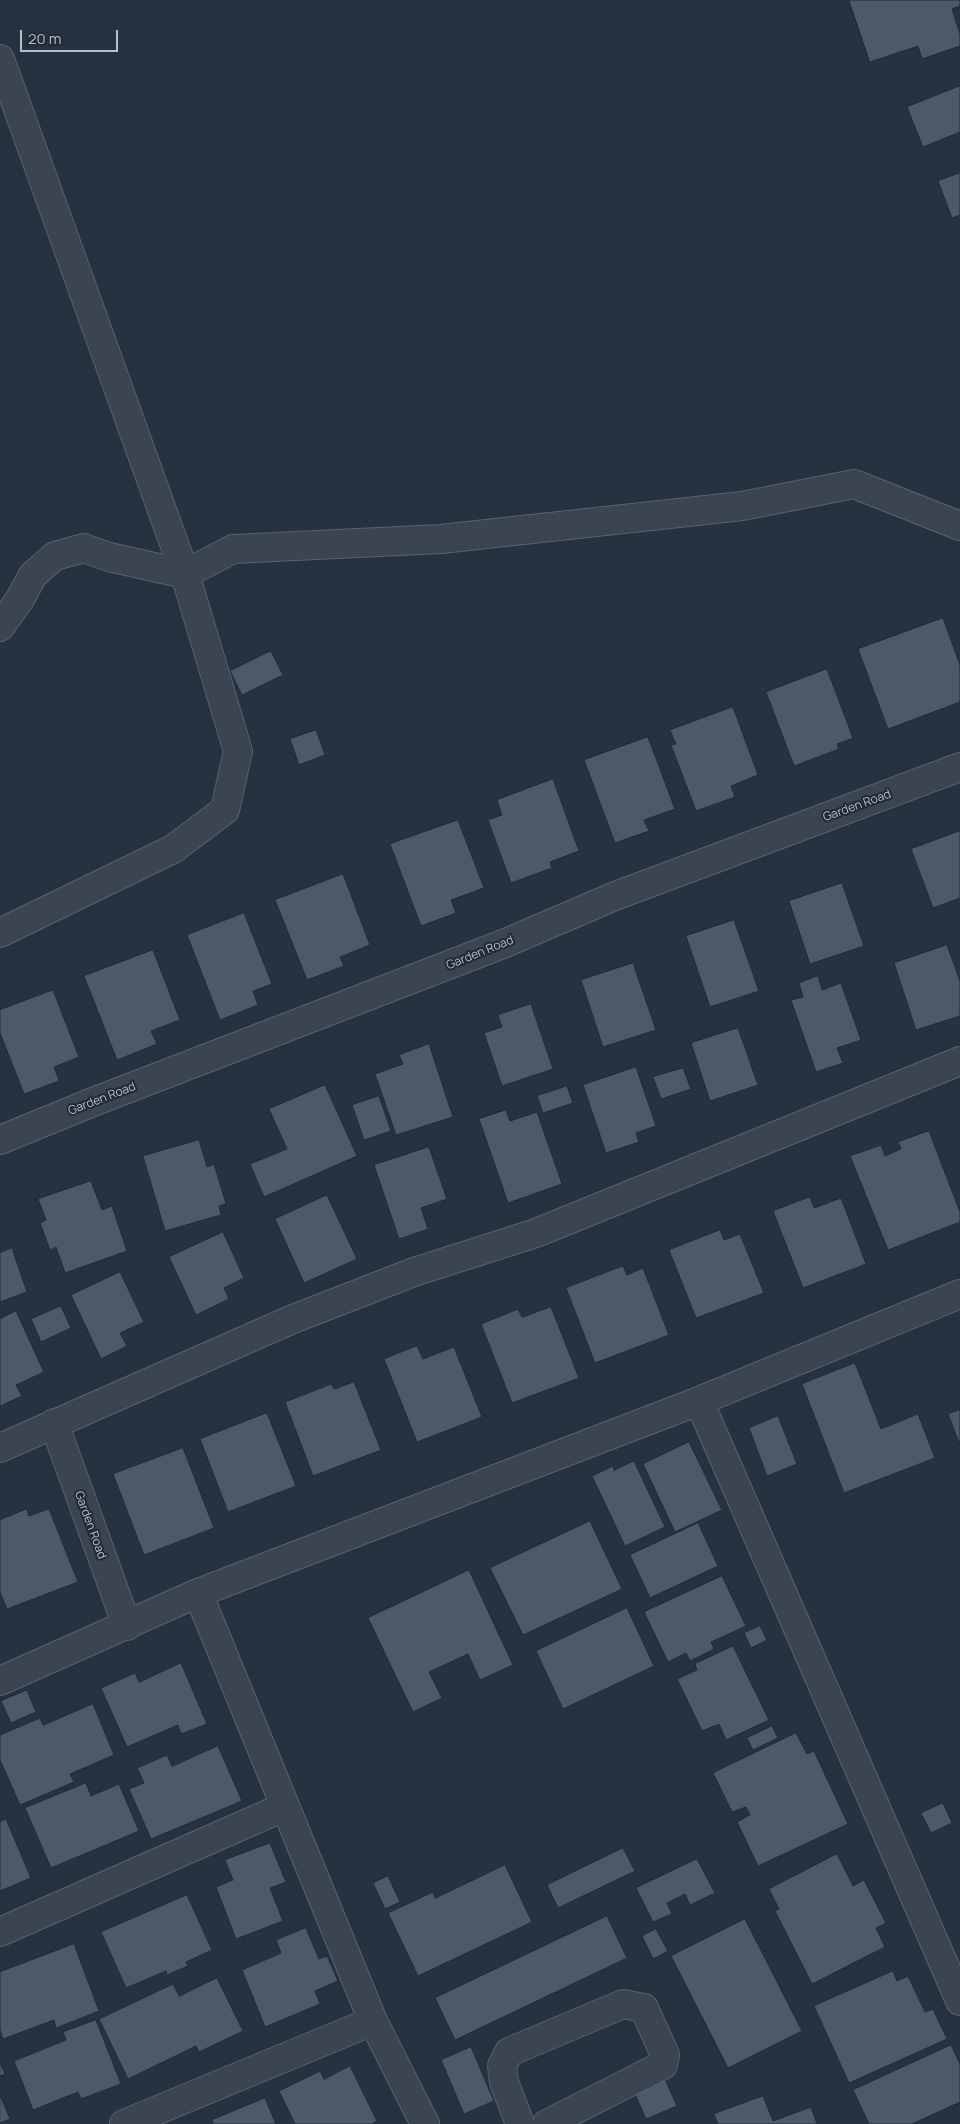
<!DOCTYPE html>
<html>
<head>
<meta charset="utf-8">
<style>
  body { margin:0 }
  #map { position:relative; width:960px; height:2124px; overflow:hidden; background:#273241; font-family:Manrope,sans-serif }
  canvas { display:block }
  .scale { position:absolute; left:20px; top:30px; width:98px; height:22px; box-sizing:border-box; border:2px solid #b8bfcb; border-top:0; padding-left:6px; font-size:15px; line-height:18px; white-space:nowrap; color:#b8bfcb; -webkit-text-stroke:4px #1f2937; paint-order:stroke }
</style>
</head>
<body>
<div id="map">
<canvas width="960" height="2124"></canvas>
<div class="scale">20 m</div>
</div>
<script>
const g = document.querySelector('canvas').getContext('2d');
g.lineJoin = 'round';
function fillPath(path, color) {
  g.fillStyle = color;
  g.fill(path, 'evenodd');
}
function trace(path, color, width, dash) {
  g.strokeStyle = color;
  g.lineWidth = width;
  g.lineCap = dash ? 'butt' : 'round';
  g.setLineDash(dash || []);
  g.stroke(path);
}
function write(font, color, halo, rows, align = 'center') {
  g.font = font + ' Manrope,sans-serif';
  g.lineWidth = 4;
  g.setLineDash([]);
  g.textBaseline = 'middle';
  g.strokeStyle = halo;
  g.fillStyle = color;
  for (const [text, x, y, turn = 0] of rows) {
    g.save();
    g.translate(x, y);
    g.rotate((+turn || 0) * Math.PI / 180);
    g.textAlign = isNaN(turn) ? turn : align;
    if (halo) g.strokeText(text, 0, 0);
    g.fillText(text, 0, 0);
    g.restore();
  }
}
const building = new Path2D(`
  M849,0H960V6L952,9L960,34V46L922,59L918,46L870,62Z
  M960,86V132L923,147L907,107Z
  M960,173V215L952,218L938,181Z
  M943,618L960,665V702L888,729L858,649Z
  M271,651L283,675L242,695L230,671Z
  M827,669L853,738L837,744L839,749L794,766L766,692Z
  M733,707L758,775L731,786L735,797L696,811L671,745L676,744L670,730Z
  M316,730L325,755L299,765L290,739Z
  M648,737L675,809L644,820L649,831L615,843L584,760Z
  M553,779L579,851L550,862L552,868L511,883L488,820L502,815L497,800Z
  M458,820L484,888L451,900L456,913L421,926L390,844Z
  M960,831V898L933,908L911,849Z
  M343,874L370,945L340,957L344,966L307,980L275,900Z
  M842,883L864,946L810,964L789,901Z
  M244,913L272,984L253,991L258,1005L220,1020L187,935Z
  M734,920L759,991L710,1007L686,936Z
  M947,945L960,981V1016L916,1030L894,963Z
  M153,950L180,1020L151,1031L157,1044L117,1060L84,976Z
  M633,963L656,1030L603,1047L581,980Z
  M818,976L822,990L841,983L861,1040L837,1048L843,1063L816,1072L791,1000L803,997L799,983Z
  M53,990L79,1057L54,1067L59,1081L24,1094L0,1033V1010Z
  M531,1004L553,1069L502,1086L484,1033L502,1027L498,1015Z
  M738,1028L758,1085L710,1101L691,1043Z
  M429,1044L453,1117L396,1135L375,1074L403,1064L399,1055Z
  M636,1067L656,1126L636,1133L639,1142L606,1153L583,1085Z
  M683,1068L691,1089L661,1099L653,1077Z
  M325,1085L357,1156L264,1197L250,1164L287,1149L269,1109Z
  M567,1086L573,1103L543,1113L537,1096Z
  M379,1096L391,1131L364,1140L352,1105Z
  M506,1110L510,1121L537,1112L562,1184L508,1203L479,1119Z
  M929,1131L960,1212V1222L888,1250L850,1156L881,1145L885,1156L901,1149L898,1142Z
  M199,1140L207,1167L214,1164L226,1204L219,1206L221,1215L165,1231L143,1156Z
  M429,1147L447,1199L421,1208L428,1229L399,1239L374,1165Z
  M91,1181L102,1210L112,1206L127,1251L65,1273L56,1247L50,1250L40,1223L46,1220L38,1199Z
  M327,1195L357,1259L304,1283L275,1219Z
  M810,1197L814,1208L841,1198L866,1264L803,1288L773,1211Z
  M720,1230L724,1240L740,1234L764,1293L696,1318L669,1250Z
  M223,1232L244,1278L224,1288L229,1299L196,1315L169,1257Z
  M12,1248L27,1292L0,1302V1250L1,1252Z
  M623,1266L627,1275L643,1268L669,1335L595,1363L566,1288Z
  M120,1272L144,1322L120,1333L127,1346L101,1359L71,1295Z
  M61,1306L71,1328L41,1342L31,1319Z
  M551,1307L579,1378L512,1403L481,1324L518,1309L522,1317Z
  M16,1311L44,1372L16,1385L22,1396L0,1406V1319Z
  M417,1346L423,1359L454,1347L482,1417L417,1442L384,1359Z
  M855,1363L881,1429L918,1414L935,1458L844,1493L802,1384Z
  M354,1382L381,1450L313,1476L285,1402L331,1384L334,1389Z
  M960,1410V1445L948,1414Z
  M267,1413L296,1486L228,1512L200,1439Z
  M778,1416L797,1464L767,1476L749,1428Z
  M689,1442L722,1510L675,1532L643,1464Z
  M183,1448L214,1528L144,1555L113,1474Z
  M634,1461L665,1527L625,1546L592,1476L613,1466L614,1470Z
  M27,1509L29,1516L49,1509L78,1582L7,1609L0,1592V1520Z
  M590,1521L622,1589L523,1635L490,1568Z
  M698,1523L718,1566L650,1598L630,1555Z
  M469,1570L513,1665L480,1680L468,1654L429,1672L442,1698L413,1712L368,1618Z
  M722,1576L746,1626L711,1642L714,1649L690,1661L686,1653L668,1662L644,1612Z
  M627,1608L654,1666L563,1709L536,1651Z
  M760,1626L767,1640L751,1648L744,1633Z
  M733,1646L769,1720L726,1740L719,1724L702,1731L677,1679L697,1670L695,1664Z
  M181,1663L207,1724L181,1734L178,1725L127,1747L101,1688L135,1673L139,1682Z
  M27,1690L36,1712L11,1723L1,1701Z
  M93,1704L114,1755L70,1774L74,1782L20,1805L0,1760V1735L40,1718L43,1725Z
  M772,1726L778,1738L753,1750L747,1738Z
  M796,1733L807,1754L814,1751L848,1824L758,1866L737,1822L750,1815L746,1807L732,1812L713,1773Z
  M218,1746L242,1801L151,1839L129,1789L144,1783L137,1768L167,1755L172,1766Z
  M86,1783L91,1796L119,1784L139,1831L51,1868L25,1808Z
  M943,1803L952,1823L931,1833L921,1813Z
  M6,1819L31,1878L0,1891V1822Z
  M270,1843L286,1882L270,1888L283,1921L236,1939L216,1887L233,1880L225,1860Z
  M623,1848L635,1871L558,1908L547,1885Z
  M837,1854L853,1886L864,1880L886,1923L876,1928L885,1947L812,1984L775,1911L779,1909L769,1889Z
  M697,1859L715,1893L690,1905L685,1894L667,1903L672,1914L653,1922L636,1888Z
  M505,1865L532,1922L418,1976L388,1913L433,1892L435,1898Z
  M388,1876L400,1902L385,1909L373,1883Z
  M187,1895L212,1950L186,1962L188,1966L167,1975L166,1971L126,1988L101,1932Z
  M607,1916L627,1958L455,2040L435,1998Z
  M745,1919L802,2031L728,2068L671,1956Z
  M306,1928L319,1959L327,1956L338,1981L315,1991L320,2004L265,2027L242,1970L281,1953L276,1940Z
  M656,1929L668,1951L653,1959L642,1936Z
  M74,1944L99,2011L56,2028L54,2020L3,2039L0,2030V1972Z
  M893,1971L897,1981L908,1976L925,2012L933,2009L947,2039L849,2083L814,2006Z
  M217,1978L243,2031L199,2052L196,2046L128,2079L99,2019L173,1984L179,1996Z
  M96,2020L121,2084L81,2099L78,2092L33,2110L14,2061L66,2040L63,2032Z
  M951,2045L960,2064V2102L912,2124H869L853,2090Z
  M471,2047L494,2101L464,2114L441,2060Z
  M0,2062L5,2074L0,2076Z
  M350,2066L377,2121L372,2124H295L279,2091L320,2071L324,2079Z
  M662,2072L677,2106L646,2119L631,2085Z
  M0,2095L10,2119L0,2123Z
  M763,2096L773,2121L811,2107L817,2124H718L714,2114Z
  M265,2098L276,2124H213L212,2120Z`);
fillPath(building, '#4d596a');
trace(building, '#222b38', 1);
const minor = new Path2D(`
  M0,59L185,574L238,751L225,810L173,849L0,933
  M0,627L20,599L33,575L55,556L84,548L109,557L185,574L233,549L441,539L742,506L854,484L960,526
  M0,1140L93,1102L503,944L615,896L960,767
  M699,1401L960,2001
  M54,1423L127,1626
  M0,1448L293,1319L414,1272L536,1233L960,1061
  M198,1593L373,2021L425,2124
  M0,1681L198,1593L699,1401L960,1294
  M0,1932L284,1807
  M124,2124L373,2021
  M520,2124L504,2082L502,2066L509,2052L623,2004L644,2008L665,2055L663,2065L547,2124`);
trace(minor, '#59626e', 30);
trace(minor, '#3b4451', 28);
write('12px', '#b8bfcb', '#1f2937', [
  ["Garden Road",857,806,-20],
  ["Garden Road",480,953,-22],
  ["Garden Road",102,1099,-21],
  ["Garden Road",90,1525,70]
]);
</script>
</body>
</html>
